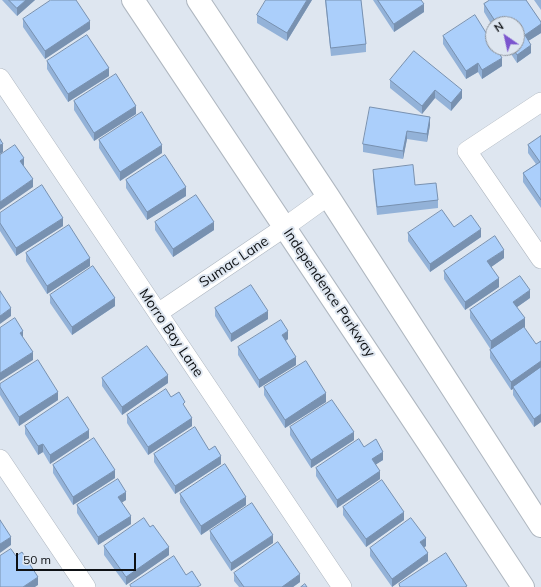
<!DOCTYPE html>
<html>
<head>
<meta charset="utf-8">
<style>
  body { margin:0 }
  #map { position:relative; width:541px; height:587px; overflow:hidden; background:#dee6f0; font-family:Mulish,sans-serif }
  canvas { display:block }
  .north { position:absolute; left:485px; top:16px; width:40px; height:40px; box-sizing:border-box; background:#dee6f0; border:1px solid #8b9198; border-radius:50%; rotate:326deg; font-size:11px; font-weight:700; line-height:16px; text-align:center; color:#0e1114 }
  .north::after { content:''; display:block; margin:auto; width:14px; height:18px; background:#7b55ce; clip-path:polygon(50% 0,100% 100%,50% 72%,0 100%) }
  .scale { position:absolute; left:16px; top:553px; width:120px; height:18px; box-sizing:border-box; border:2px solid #0e1114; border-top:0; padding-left:5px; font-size:12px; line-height:14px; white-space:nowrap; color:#0e1114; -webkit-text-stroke:3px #dee6f0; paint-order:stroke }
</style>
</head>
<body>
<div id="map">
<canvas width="541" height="587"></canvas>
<div class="north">N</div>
<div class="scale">50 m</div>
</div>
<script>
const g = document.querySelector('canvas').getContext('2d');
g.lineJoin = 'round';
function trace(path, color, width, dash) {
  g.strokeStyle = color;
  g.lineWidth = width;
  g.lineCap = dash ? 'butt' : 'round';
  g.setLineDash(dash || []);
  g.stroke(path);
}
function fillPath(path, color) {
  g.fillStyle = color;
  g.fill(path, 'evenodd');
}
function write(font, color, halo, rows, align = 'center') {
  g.font = font + ' Mulish,sans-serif';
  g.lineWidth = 4;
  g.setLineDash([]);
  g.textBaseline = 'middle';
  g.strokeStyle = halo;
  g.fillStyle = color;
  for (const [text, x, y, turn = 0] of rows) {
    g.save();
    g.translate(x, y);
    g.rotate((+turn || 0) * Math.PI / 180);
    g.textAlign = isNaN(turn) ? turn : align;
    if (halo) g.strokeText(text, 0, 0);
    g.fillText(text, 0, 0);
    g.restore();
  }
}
const minor = new Path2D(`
  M0,78L342,587
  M541,102L467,151L541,259
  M158,313L285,227L328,196
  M0,459L86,587`);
const secondary = new Path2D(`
  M133,0L429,444L523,587
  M198,0L328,196L541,526`);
trace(minor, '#afb7c0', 20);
trace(secondary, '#afb7c0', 24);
trace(minor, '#fff', 19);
trace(secondary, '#fff', 22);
fillPath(new Path2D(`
  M2,0H35L17,16Z
  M312,0L287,41L257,23V15Z
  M325,0H361L366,44V52L331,56Z
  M373,0H421L424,12L394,32Z
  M490,0H526L541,22V33L528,41L531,45V53L517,63L507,48H517V24H493V27L484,12V4Z
  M534,0H541V10Z
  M23,19L90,29L45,59L23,27Z
  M443,36L502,66L482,79L478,72L466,79L443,44Z
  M414,51L462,98L451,111L435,98L422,114L390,88V80Z
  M47,61L109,76L68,102L47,69Z
  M74,101L136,114L94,141L74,110Z
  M430,117V125L427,142L407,139L403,159L363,152V144Z
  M541,136V208L523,182V173L536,164L528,153V145Z
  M99,140L162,153L120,181L99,148Z
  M373,170L415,185L438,200V208L377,215L373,178Z
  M126,180L186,196L147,220L126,188Z
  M0,213L63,226L16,256L0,231Z
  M155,222L214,230L173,257L155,230Z
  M454,227L481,237L430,272L408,241V233Z
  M26,253L90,266L47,294L26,261Z
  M504,258L491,267L499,287L465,310L444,279V271Z
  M50,295L115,306L72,335L50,303Z
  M530,298L517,307L525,327L491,350L470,318V310Z
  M215,308L268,319L231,342L215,316Z
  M288,339L286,341L296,365L259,388L238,355V347Z
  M541,341V422L534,427L513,395V389L511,390L490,358V350L536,344Z
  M102,378L168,383L122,415L102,386Z
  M0,384L58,400L19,426L0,395Z
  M264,387L326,402L285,428L264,395Z
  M171,397L185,408L192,426L148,455L127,423V415Z
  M25,426L89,438L50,464L43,452L38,455L25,434Z
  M290,427L354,440L311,468L290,435Z
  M364,447L383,460L376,464L380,479L337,508L316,476V468Z
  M209,450L221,464L175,494L154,462V454Z
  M53,465L115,478L73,505L53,473Z
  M180,494L246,505L201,535L180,502Z
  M126,500L122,502L131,524L98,545L77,513V505Z
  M343,507L404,520L366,547L343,515Z
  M210,531L273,543L231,571L210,539Z
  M104,546L169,555L126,585L104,555Z
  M426,546L424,548L428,561L392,587L370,556V548Z
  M234,573L300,582L293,587H239L234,581Z`), '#93b2d8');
fillPath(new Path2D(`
  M26,0H35L17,16V8Z
  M307,0H312L287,41V33Z
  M424,4V12L394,32V24Z
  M90,21V29L45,59V51Z
  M541,24V33L525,43V35Z
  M531,45V53L517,63V55Z
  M502,58V66L482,79V70Z
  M478,63V72L466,79V71Z
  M109,68V76L68,102V94Z
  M435,90V98L422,114V106Z
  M462,90V98L451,111V103Z
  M136,106V114L94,141V133Z
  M430,117V125L427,142V134Z
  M407,131V139L403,159V151Z
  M3,144V152L0,154V145Z
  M162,145V153L120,181V172Z
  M24,158V166L20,169V161Z
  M33,179V187L0,210V202Z
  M186,187V196L147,220V212Z
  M63,218V226L16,256V248Z
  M214,222V230L173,257V249Z
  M481,229V237L430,272V264Z
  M504,250V258L487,270V261Z
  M90,258V266L47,294V286Z
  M499,278V287L465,310V302Z
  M530,290V298L513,310V302Z
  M115,298V306L72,335V327Z
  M11,308V316L0,324V316Z
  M268,311V319L231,342V334Z
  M525,318V327L491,350V341Z
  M23,331V339L20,333Z
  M288,331V339L282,343V335Z
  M33,352V360L0,381V373Z
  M296,357V365L259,388V380Z
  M541,361V369L513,387V389L511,390V382Z
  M168,375V383L122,415V407Z
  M58,392V400L19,426V417Z
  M326,393V402L285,428V420Z
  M541,414V422L534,427V419Z
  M192,418V426L148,455V447Z
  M89,430V438L50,464V455Z
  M354,432V440L311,468V460Z
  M43,444V452L38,455V446Z
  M383,452V460L372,467V459Z
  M221,456V464L175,494V486Z
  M115,470V478L73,505V497Z
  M380,471V479L337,508V500Z
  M126,492V500L118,505V497Z
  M246,497V505L201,535V526Z
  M404,512V520L366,547V539Z
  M131,516V524L98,545V537Z
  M273,535V543L231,571V563Z
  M11,537V545L0,553V544Z
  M426,538V546L420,550V542Z
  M169,547V555L126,585V577Z
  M428,553V561L392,587V579Z
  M300,574V582L293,587H282Z
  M38,577V585L35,587H23Z`), '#7891b0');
const building = new Path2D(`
  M9,0H26L17,8Z
  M51,0H76L90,21L45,51L23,19Z
  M266,0H307L287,33L257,15Z
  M326,0H361L366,44L331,48Z
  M378,0H421L424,4L394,24Z
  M490,0H526L541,22V24L525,35L531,45L517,55L513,48H517V24H497L484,4Z
  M475,15L493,44V48H496L502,58L482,70L478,63L466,71L443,36Z
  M87,35L109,68L68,94L47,61Z
  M414,51L462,90L451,103L435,90L422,106L390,80Z
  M116,74L136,106L94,133L74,101Z
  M370,107L430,117L427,134L407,131L403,151L363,144Z
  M142,112L162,145L120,172L99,140Z
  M541,136V200L523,173L540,162L528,145Z
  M0,139L3,144L0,145Z
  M15,145L24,158L20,161L33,179L0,202V155Z
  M165,155L186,187L147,212L126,180Z
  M413,165L415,185L436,183L438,200L377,207L373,170Z
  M42,185L63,218L16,248L0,223V213Z
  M196,195L214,222L173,249L155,222Z
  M442,210L454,227L471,215L481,229L430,264L408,233Z
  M69,225L90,258L47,286L26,253Z
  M495,236L504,250L487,261L499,278L465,302L444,271Z
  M93,266L115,298L72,327L50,295Z
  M520,276L530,290L513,302L525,318L491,341L470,310Z
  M251,285L268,311L231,334L215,308Z
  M0,291L11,308L0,316Z
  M15,318L23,331L20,333L33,352L0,373V328Z
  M281,320L288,331L282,335L296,357L259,380L238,347Z
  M524,327L536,344L541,341V361L511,382L490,350Z
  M147,346L168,375L122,407L102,378Z
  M38,360L58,392L19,417L0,387V384Z
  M306,361L326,393L285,420L264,387Z
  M541,367V414L534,419L513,387Z
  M166,389L171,397L179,392L185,402L183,404L192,418L148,447L127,415Z
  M68,397L89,430L50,455L43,444L38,446L25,426Z
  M332,400L354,432L311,460L290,427Z
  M195,427L209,450L215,446L221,456L175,486L154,454Z
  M94,438L115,470L73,497L53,465Z
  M359,439L364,447L376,439L383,452L372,459L380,471L337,500L316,468Z
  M225,464L246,497L201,526L180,494Z
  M118,479L126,492L118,497L131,516L98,537L77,505Z
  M382,480L404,512L366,539L343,507Z
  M252,503L273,535L231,563L210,531Z
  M144,518L150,527L153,525L169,547L126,577L104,546Z
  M411,518L426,538L420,542L428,553L392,579L370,548Z
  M0,520L11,537L0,544Z
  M278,542L300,574L282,587H244L234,573Z
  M11,549L16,556L22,552L38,577L23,587H0V556Z
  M446,553L467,586L465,587H400L399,584Z
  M174,556L186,575L192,571L201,585L197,587H131L130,585Z
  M305,584L307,587H301Z`);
fillPath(building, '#abcffb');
trace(building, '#7891b0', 1);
write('14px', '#0e1114', '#dee6f0', [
  ["Sumac Lane",234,262,-34],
  ["Independence Parkway",329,293,56],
  ["Morro Bay Lane",171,333,56]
]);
</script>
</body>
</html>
